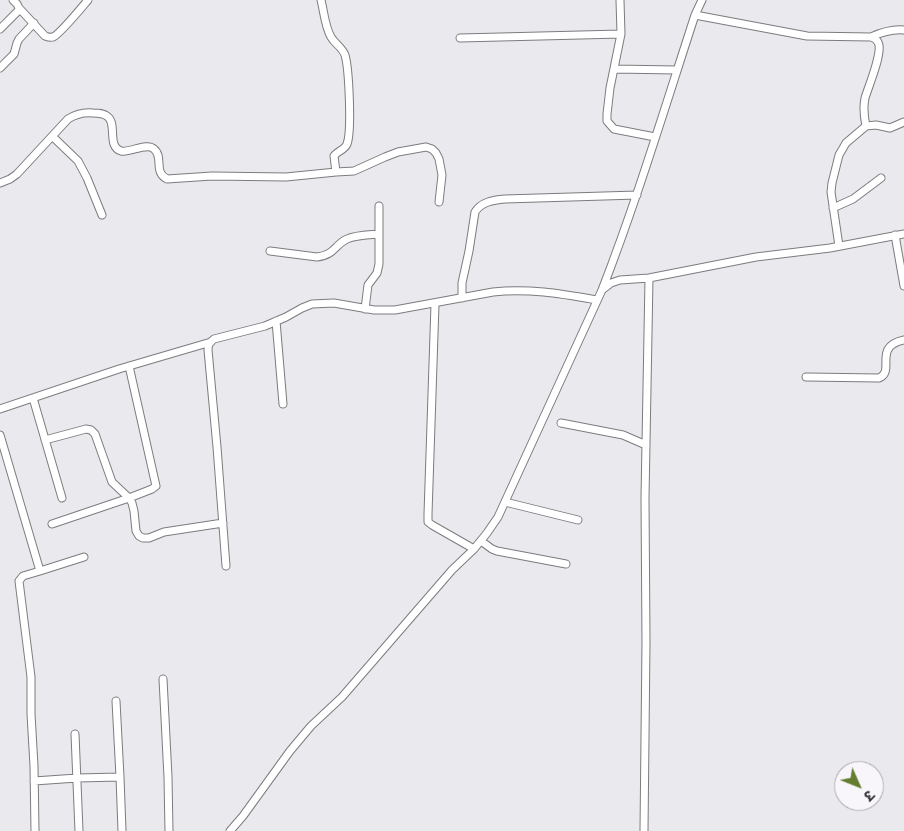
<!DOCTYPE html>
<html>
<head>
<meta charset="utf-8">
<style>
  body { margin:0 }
  #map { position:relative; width:904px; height:831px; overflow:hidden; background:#eae9ed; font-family:Poppins,"Noto Sans Devanagari",sans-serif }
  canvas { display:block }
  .north { position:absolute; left:834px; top:761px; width:50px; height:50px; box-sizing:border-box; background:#f8f6fa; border:1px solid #aaa8ab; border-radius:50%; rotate:134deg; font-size:14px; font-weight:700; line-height:20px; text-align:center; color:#343335 }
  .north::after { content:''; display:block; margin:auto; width:18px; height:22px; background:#647d30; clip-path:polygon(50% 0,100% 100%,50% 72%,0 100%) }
</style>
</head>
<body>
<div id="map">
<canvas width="904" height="831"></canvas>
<div class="north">उ</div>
</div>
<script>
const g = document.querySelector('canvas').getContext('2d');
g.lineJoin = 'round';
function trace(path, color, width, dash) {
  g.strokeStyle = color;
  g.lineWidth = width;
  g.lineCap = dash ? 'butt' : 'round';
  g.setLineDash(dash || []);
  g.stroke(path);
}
const minor = new Path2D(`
  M620,0L621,34L610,88L607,114V121L614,129L655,137
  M19,8L45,36C48,37 49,38 53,37C60,34 82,7 88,0
  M695,15L807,36L871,37C875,38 878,40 879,45C881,57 869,85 865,98C863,108 864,117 866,126
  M0,29L18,11L19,8L17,4L13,0
  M871,37C882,32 892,29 904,30
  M460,38L621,34
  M0,68L14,54L17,43L19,39L34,23
  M614,69L677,70
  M52,136L78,161L87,178L102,215
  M336,172L354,171L385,157L398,152L426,147L432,149L436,153L439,159L442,175L439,202
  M0,183L10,179L17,174L68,119C76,114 84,112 93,113C98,113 104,113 108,117C117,124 107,147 121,151C130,153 147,142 154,149C164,157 153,172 167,179L212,176L286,177L336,172L334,156C337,151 345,150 347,144C352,131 349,69 345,55C342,47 335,44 331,37C325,27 324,12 321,0
  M833,208L853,199L881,178
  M895,235L904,286
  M839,246L831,192L832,183L839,155L846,143L866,126L876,125L890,128L904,122
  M270,251L317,257C335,255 334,245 347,239C356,235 369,235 379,234
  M602,290C637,200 665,107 695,15L702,0
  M462,298V283L469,251L475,212C481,202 493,200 505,199L637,195
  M435,304L428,514V522L432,525L474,549
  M365,309L368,285L377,273L379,264V206
  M276,321L283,404
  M806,377L879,378C896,371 872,347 904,340
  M33,398L62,498
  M0,409L119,369L211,342
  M561,423L623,435L646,445
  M0,435L40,571L84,557
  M45,440L86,429L91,430L95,434L112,482L129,498L132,503L134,511L136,531L139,536L143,538H149L164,532L223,523
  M505,502L578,520
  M52,524L129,498L152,489L156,486L129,366
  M481,541L492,549L497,551L566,564
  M226,566L217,447L208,350C208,344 210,342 214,339L265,326L286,317L302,308L312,304L334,303L374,310H395L493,292C529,288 562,294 597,300
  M163,679L168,777L169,831
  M75,734L79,831
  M120,777L122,831
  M34,781L77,778L120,777L116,701
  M35,831L34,766L31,714V677L19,581L23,576L40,571
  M230,831L243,816L290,751L311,726L342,697L452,570L474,549L487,533L498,517L602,290L611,283L620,280L649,278L756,257L830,248L904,234
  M644,831L646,642L645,498L649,278`);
trace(minor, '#7d7b7f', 9);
trace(minor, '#fff', 7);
</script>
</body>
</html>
